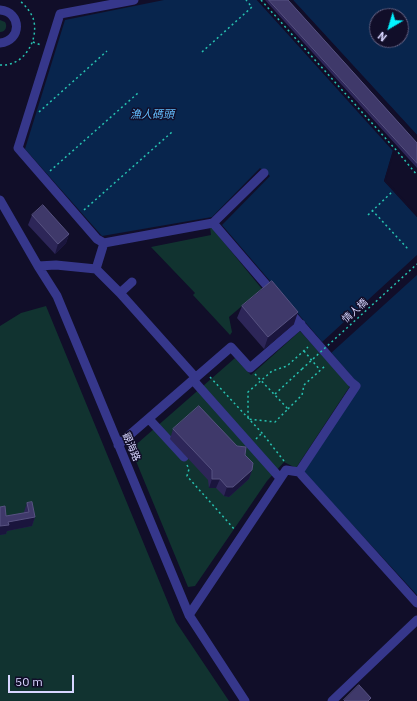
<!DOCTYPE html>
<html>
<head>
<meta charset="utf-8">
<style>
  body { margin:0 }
  #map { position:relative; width:417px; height:701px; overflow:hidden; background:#110e29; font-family:"IBM Plex Sans",sans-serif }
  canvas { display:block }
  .north { position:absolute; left:369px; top:8px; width:40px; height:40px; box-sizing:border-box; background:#110e29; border:1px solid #615e7f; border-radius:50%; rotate:218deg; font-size:11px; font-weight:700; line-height:16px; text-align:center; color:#d8d6ff }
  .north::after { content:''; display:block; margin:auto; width:14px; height:18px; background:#02f3ff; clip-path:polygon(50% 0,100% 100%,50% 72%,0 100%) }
  .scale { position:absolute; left:8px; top:675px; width:66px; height:18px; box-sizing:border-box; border:2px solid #d8d6ff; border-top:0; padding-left:5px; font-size:12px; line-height:14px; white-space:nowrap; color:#d8d6ff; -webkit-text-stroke:3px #110e29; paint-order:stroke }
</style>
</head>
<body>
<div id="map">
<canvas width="417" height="701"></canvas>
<div class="north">N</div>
<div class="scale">50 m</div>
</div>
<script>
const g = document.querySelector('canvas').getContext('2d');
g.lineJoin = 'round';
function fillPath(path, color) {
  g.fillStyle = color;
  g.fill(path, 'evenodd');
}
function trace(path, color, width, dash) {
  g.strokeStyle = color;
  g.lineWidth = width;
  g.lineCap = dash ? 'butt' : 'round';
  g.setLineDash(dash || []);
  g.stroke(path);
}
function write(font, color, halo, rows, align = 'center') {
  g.font = font + ' "IBM Plex Sans","Noto Sans TC",sans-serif';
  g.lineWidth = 3;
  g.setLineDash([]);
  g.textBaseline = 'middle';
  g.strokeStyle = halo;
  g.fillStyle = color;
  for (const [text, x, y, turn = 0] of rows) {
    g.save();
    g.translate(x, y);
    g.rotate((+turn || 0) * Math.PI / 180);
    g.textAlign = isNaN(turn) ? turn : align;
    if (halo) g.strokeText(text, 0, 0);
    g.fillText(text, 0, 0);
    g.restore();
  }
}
fillPath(new Path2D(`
  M0,20L5,22C8,27 5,32 0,32Z
  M210,227L213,229L262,289L229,317L232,332L230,335L193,295L195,293L151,247L211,235Z
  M46,306L176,622L229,701H0V326L21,313Z
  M300,331L350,386L296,468L284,462L267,481L195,586L188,587L131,449L235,358L251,375Z`), '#113330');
fillPath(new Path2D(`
  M164,0H257L393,151L384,181L417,217V595L302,470L360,386L222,225L270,176L260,168L212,217L102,236L25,149L65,20Z
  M293,0H417V135ZM377,16H401V40H377Z`), '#08254d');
fillPath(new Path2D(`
  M257,0H259L395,149L386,180L417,214V217L384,181L393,150Z
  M291,0H293L417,135V137Z
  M417,255V275L330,354L321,343Z`), '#110e29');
trace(new Path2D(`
  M261,0L397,151L417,175
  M33,42L41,45
  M202,52L252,7L246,0
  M0,65C24,67 40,39 33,18C30,11 25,5 19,0
  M39,112L107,51
  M50,171L138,93
  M84,210L172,132
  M372,210L408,249
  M368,215L393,191
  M304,351L320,370
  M255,374C266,386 277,397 288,409L275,422L248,419V392L272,371L287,366L308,347
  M210,377L262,433L284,461
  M275,394L302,369
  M288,409L302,395L304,385L325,366
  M256,439L262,433
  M187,465L189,469L187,476L235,530`), '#27c2b1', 1.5, [2, 3]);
trace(new Path2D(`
  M134,0L60,14L18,148L97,239L104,243L213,223L264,173
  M0,10C22,12 22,41 0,43
  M0,200L38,266L57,296L189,615L245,701
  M213,223L275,295
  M38,266L56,265L96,269L120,293L196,378
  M96,269L104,243
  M120,293L132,282
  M287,309L351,382L356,386L299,472L417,603
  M193,380L280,478
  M149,419L184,457
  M118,445L231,347L250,368L301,324
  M189,615L286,470L299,472
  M332,701L417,620`), '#36378b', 9);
trace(new Path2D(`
  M302,369L417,264`), '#27c2b1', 1.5, [2, 3]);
fillPath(new Path2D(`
  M265,0H288L417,143V168Z
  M32,215L69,234L66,243L55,254L28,225Z
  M242,306L294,324L264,349L237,318Z
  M173,429L245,455L252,470L249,479L229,497L224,496L216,488H209L208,480L170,439Z
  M27,503L35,517L32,526L7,531L6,534L0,535V507L6,516L24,513V512Z`), '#2d2658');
fillPath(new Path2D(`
  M69,234L66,243L55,254L58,244Z
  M298,312L294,324L264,349L268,337Z
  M252,470L249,479L229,497L224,496L227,487Z
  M212,479H220L216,488H209Z
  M35,517L32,526L7,531L6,534L0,535V526L8,522Z`), '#1a153d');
const building = new Path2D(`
  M269,0H288L417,143V163Z
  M43,205L69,234L58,244L32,215Z
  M272,281L298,312L268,337L242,306Z
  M199,406L237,446L246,447L245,455L253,463L252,470L233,487H227L220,479H212V470L173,429Z
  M32,502L35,517L8,522L9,525L0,526V507L5,506L6,516L29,512L27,503Z
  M359,685L371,698L368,701H345L344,700Z`);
fillPath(building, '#3f396a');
trace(building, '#575281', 1);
write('10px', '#d8d6ff', '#110e29', [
  ["情人橋",355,311,-42],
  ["觀海路",131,447,67]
]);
write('italic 11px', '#64bfff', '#110e29', [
  ["漁人碼頭",152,115]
]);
</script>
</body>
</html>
